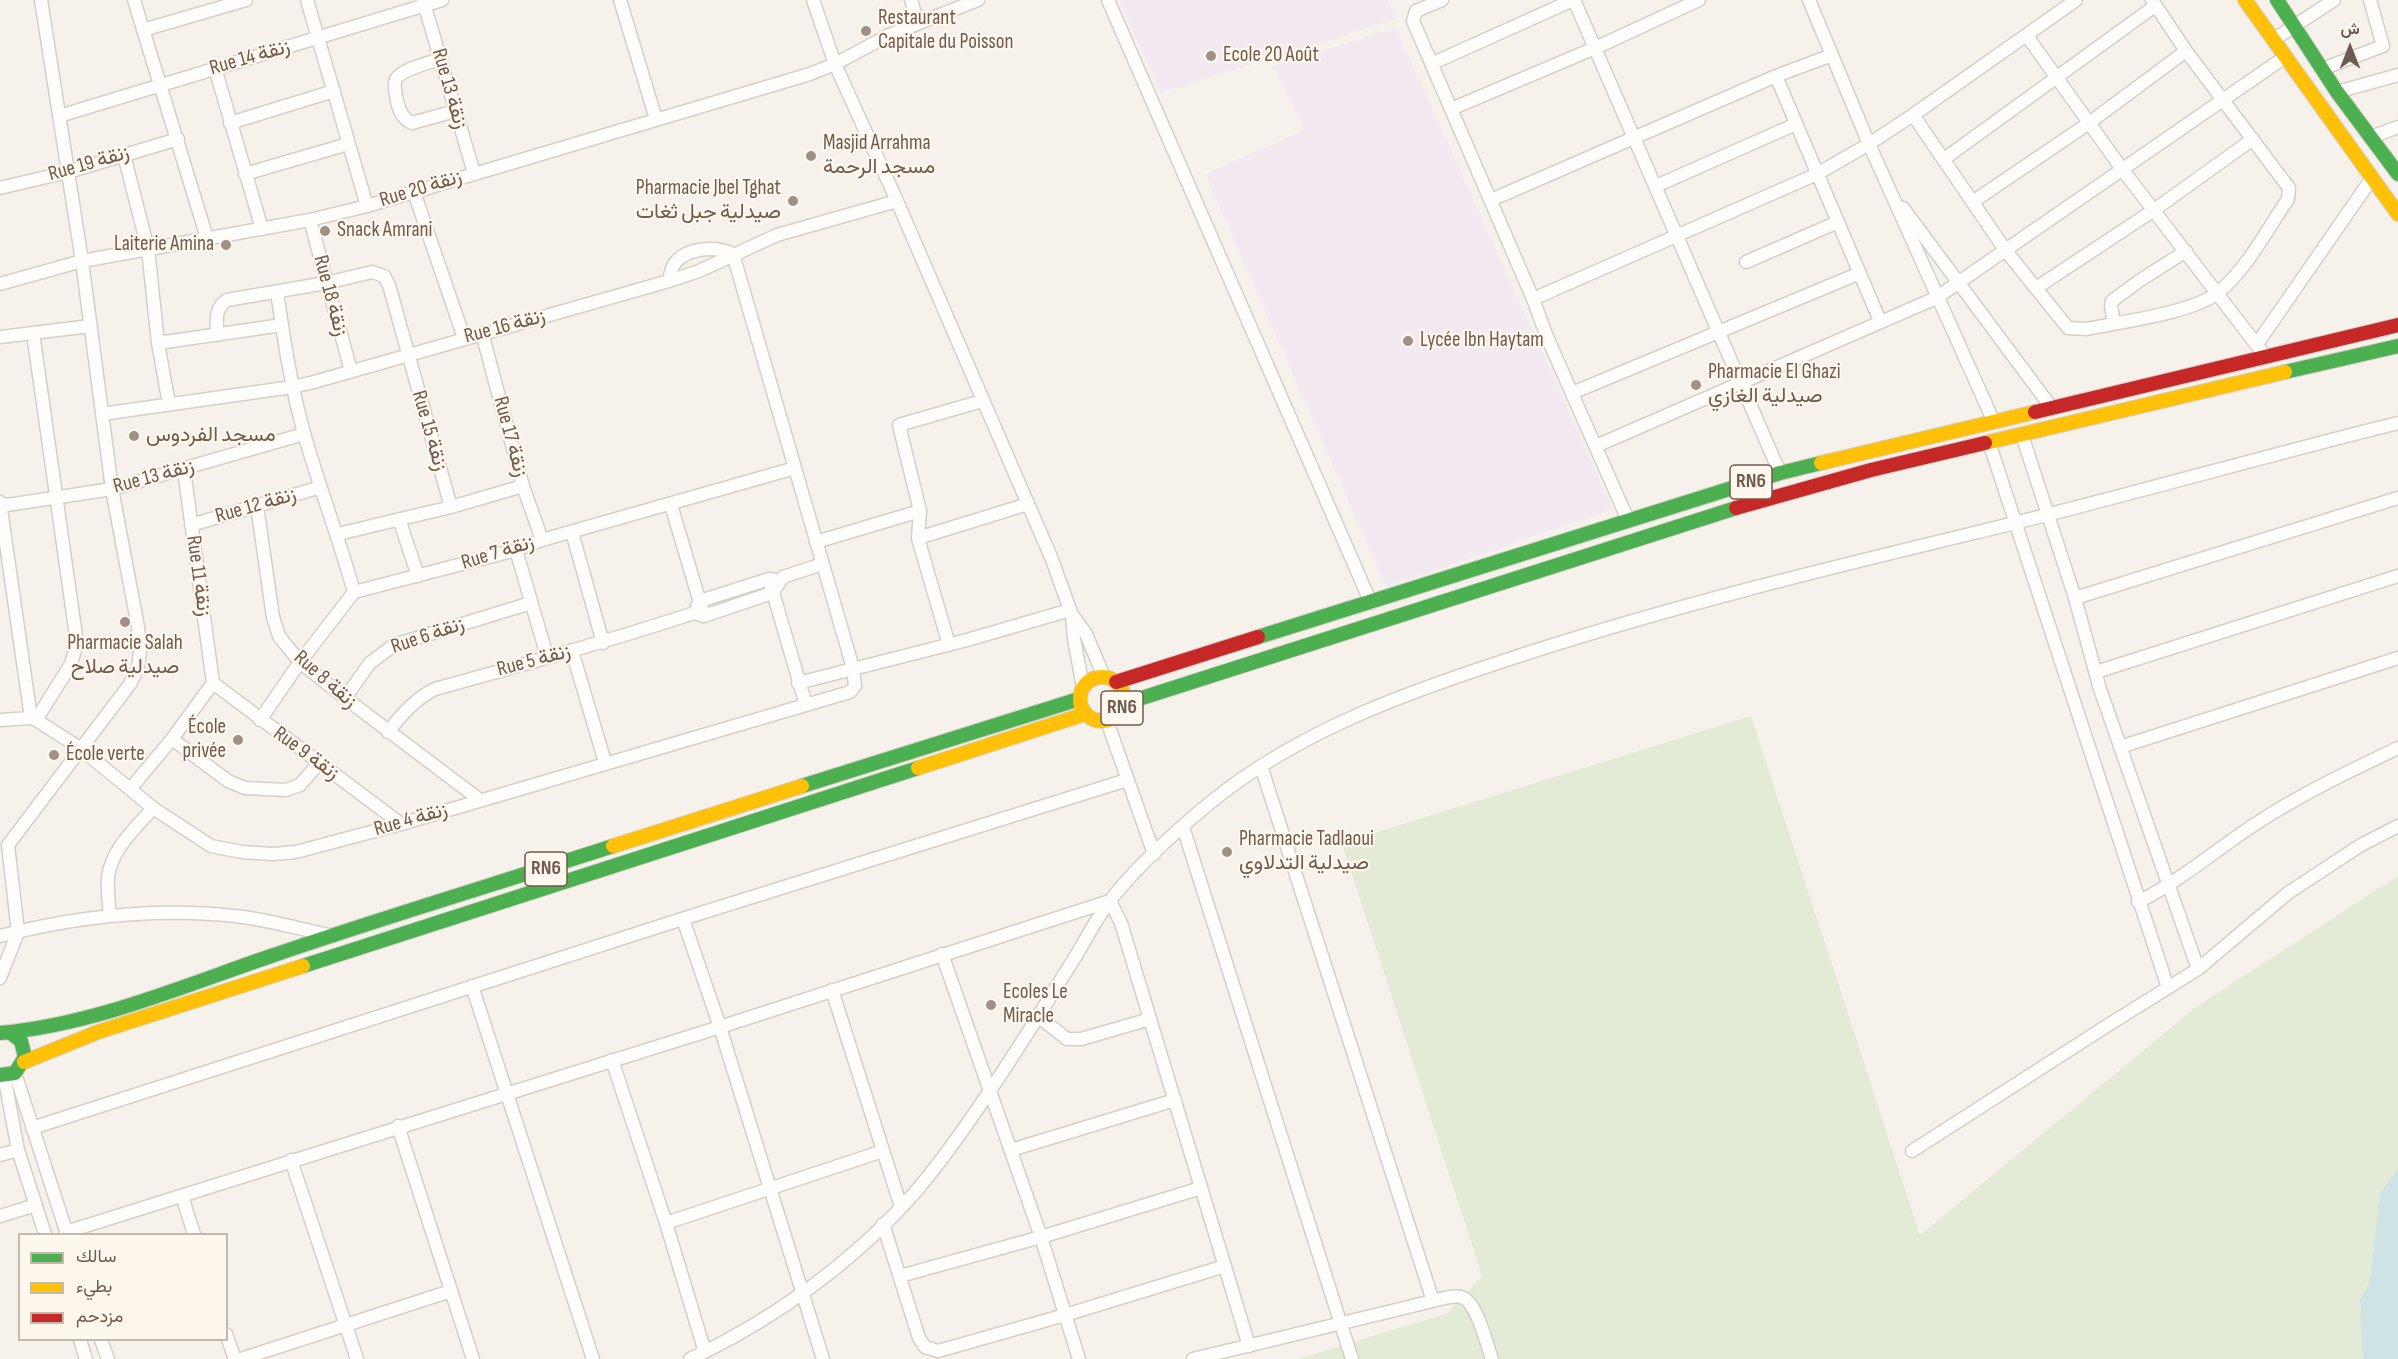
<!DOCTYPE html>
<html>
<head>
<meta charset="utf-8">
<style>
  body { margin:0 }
  #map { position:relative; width:2398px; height:1359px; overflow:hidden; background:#f6f2eb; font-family:"Sofia Sans Condensed",Vazirmatn,sans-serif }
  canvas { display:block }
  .legend { position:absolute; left:18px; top:1233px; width:210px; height:108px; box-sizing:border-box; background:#fdf7ed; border:2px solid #c5b9ad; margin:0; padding:8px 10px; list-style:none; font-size:18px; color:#715b4e }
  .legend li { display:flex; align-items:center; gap:12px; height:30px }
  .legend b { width:30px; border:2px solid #c5b9ad }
  .north { position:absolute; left:2320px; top:18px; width:60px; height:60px; -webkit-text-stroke:4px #fdf7ed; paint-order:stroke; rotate:0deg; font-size:16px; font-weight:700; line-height:24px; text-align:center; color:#715b4e }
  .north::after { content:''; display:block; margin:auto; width:21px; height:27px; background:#715b4e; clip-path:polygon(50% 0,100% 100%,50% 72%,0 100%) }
</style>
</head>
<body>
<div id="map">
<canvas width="2398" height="1359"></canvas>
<ul class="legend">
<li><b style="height:8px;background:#4caf50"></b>سالك</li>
<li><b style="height:8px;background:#ffc107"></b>بطيء</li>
<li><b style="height:8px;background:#c62828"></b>مزدحم</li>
</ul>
<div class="north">ش</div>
</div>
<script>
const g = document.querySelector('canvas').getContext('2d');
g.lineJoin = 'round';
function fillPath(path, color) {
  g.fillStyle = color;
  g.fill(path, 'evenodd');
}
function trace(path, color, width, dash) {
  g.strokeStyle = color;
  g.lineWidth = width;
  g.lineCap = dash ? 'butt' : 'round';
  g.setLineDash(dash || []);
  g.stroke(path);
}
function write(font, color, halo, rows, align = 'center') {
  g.font = font + ' "Sofia Sans Condensed",Vazirmatn,sans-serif';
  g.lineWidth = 4.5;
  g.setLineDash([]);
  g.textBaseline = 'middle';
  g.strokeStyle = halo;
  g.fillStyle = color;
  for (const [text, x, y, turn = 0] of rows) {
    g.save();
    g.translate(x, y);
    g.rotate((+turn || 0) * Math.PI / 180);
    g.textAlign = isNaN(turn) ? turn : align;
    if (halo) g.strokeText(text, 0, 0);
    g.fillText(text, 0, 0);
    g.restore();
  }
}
fillPath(new Path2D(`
  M1119,0H1388L1396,19L1161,93Z
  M1396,28L1613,509L1386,587L1205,174L1304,130L1272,66Z`), '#f3eaf1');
fillPath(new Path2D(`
  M1751,716L1920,1235L2196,1007L2398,876V1359H1298L1448,1313L1482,1276L1342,843Z`), '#e3ebd7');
fillPath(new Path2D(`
  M2398,1168V1359H2363L2360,1300L2370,1282L2380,1193Z`), '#cee3e5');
const street = new Path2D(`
  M134,0L207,238
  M307,0L367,206
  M423,0L474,173
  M620,0L656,119
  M813,0L835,64L897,201L1051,557L1072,615L1074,639L1083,687
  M911,0L918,23
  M1108,0L1371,603
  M1442,0L1416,11L1413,21L1533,299L1547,337L1628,520
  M1574,0L1780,473
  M1809,0L1869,144L1993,420
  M143,30L246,0
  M2027,36L2122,169L2265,356
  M2273,40L2334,0
  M440,59C429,63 397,70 395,82C394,88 396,95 397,101C399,111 403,119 412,123L455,111
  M1431,64L1573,0
  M215,68L262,229
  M2322,69L2383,46L2370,0
  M1776,76L1880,321
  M2337,92L2398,75
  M1451,109L1595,48L1699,0
  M1913,115L2006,251L2068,328L2086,329C2120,322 2193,313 2219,292C2248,267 2267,230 2288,199L2289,188L2186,51L2152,0
  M59,116L442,0
  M230,123L334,91
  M2371,137L2398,127
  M124,155L148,249L158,343L169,404
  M1944,159L2155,6
  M245,174L348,144
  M1656,186L1796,124
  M0,188L68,172L178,139
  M414,192L464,338
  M1491,200L1776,76L1832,55
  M1974,201L2089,123L2186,51
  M1903,208L2051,407
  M310,220L351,371
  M1746,262L1838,222
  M0,284L82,261L310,220L367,206L810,74L835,64L889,35L978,0
  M2036,288L2154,210L2253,139
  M277,292C284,340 291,387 304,433C319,487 339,538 354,592
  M1533,299L1817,174L1869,144L1913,115L2076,0
  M2114,323L2111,306L2112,301L2139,281L2186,251
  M33,333L77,643L71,664L36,720
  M482,333L523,486L542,540
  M217,335C217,320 214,309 227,300L326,283L372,272L384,276L389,285L451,507
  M0,337L90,326
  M158,343L282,325
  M2257,344L2372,178
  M1572,393L1860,273
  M102,414L292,387L314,382L669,281L699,271L777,235L897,201
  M2022,435L2075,598L2100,689L2198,969
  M1989,442L2168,988
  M1596,446L1936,298L2285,57
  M184,470L213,683
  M0,502L31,718
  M671,505L704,616
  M0,506L112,489L304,434
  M257,506L273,617L279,636L286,645L300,662L345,698L480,800
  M399,519L418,576
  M191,525L321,487
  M572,532L603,643
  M338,534L451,507L523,486
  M918,538L1028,504
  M816,542L920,511
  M516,550L547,656
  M769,579L806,705
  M2075,598L2398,498
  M697,606L700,601L769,579L775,580
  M704,616L772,593L783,577L822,564
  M1073,616L1086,634L1104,677
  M949,645L918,538L920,511L899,425L982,401
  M572,651L605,762
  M2096,672L2398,576
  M213,683L401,824
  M798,683L967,640L1070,610
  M345,698L370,663L394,645L531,603
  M0,720L31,718L36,720L80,748L153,808L211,846L242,852L273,854L296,852L401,824L850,692L855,686L853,668L733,254C716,246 688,247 675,263C671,268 670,275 669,281
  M260,720L300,662L354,592L516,550L542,540L795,468
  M1107,721L1154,854
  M388,732C402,714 415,699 435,689C522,665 609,641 694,613L704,616
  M172,739L228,781L245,788L286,790L300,785L319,763
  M2120,747L2398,658
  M1261,766L1433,1301
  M131,788L172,739L213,683
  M1183,827L1352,1359
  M2138,902C2182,880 2219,847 2260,821C2303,793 2352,770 2398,748
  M110,916C109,904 107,890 108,878C111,849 135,829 153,808
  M683,919L720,1027L823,1359
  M0,936C78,916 163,907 243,917C272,921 300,929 329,935
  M942,954L1041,1237L1079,1359
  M0,978L18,932L8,845L130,684L138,668L140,652L138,627L112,489L82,261L41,0
  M472,986L593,1359
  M832,990L901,1207
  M1038,1016L1067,1039H1081L1150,1019
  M612,1060L666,1223L705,1352
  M15,1073L67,1234
  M4,1075L18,1150L45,1234
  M398,1126L473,1359
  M32,1128L701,913L1127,780
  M1011,1150L1175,1100
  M1912,1151L2105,1027L2198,969L2288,893L2361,845L2398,826
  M0,1155L18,1150
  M291,1160L357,1359
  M182,1196L194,1234
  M0,1216L36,1205
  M666,1223L883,1151
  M883,1224L919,1338L925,1347L938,1351L1065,1315L1225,1266
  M66,1232L720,1027L1110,901L1121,923L1249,1346
  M900,1276L1041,1237L1201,1188
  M226,1334L235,1359
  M80,1340L86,1359
  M101,1340L108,1359
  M241,1359L451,1291
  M690,1359C775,1319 855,1261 917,1190C943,1159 967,1125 989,1092C1020,1047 1048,1000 1077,954C1087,937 1097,918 1109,902C1135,868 1177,830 1211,802C1303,727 1419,688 1531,652C1677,605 1825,569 1974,533C2116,499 2256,458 2398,423
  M1193,1359L1433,1301C1441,1299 1452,1295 1461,1297C1477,1301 1486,1343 1492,1359`);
const fast = new Path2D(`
  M2277,0L2337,92L2398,174
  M2285,372L2398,346
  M1258,637L1780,473L1821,463
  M1123,704L1736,508
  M802,786L1079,699
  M303,966L918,768
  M0,1033C93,1025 183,986 271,956C384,917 499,883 613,846
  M0,1075L15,1073L25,1057L21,1041L11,1033`);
const slow = new Path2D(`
  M2245,0L2398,214
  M1985,443L2285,372
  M1821,463L2035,412
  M1080 699a22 22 0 1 1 44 0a22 22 0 1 1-44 0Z
  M918,768L1085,714
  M613,846L802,786
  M24,1062L98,1032L303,966`);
const jam = new Path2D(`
  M2035,412L2398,325
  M1736,508L1871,470L1985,443
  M1116,682L1258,637`);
trace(street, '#d5cfc9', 15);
trace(fast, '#d5cfc9', 16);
trace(slow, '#d5cfc9', 16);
trace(jam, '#d5cfc9', 16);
trace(street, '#fefdfc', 12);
trace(fast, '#4caf50', 14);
trace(slow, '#ffc107', 14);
trace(jam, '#c62828', 14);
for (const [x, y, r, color] of [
  [866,31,6,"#a09085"],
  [1211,56,6,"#a09085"],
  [811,156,6,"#a09085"],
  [793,201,6,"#a09085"],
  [325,231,6,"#a09085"],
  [226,245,6,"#a09085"],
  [1408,341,6,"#a09085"],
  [1696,385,6,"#a09085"],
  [134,436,6,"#a09085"],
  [125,622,6,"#a09085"],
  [238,740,6,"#a09085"],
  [54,755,6,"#a09085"],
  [1227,852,6,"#a09085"],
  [991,1005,6,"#a09085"]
]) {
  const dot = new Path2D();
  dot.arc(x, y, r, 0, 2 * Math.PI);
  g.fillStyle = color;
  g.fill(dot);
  trace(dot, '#fdf7ed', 2);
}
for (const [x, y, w] of [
  [1751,482,42],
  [1122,708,42],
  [546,869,42]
]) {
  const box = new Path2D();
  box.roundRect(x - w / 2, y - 17, w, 34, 4.5);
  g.fillStyle = '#fdf7ed';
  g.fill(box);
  trace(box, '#715b4e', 1.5);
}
write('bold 20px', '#715b4e', null, [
  ["RN6",1751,482],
  ["RN6",1122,708],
  ["RN6",546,869]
]);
write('21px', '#715b4e', '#fdf7ed', [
  ["Restaurant",878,19],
  ["Capitale du Poisson",878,43],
  ["Ecole 20 Août",1223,56],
  ["Masjid Arrahma",823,144],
  ["مسجد الرحمة",823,168],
  ["Pharmacie Jbel Tghat",781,189,"right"],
  ["صيدلية جبل ثغات",781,213,"right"],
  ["Snack Amrani",337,231],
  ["Laiterie Amina",214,245,"right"],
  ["Lycée Ibn Haytam",1420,341],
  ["Pharmacie El Ghazi",1708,373],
  ["صيدلية الغازي",1708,397],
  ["مسجد الفردوس",146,436],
  ["Pharmacie Salah",125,644,"center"],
  ["صيدلية صلاح",125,668,"center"],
  ["École",226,728,"right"],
  ["privée",226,752,"right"],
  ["École verte",66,755],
  ["Pharmacie Tadlaoui",1239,840],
  ["صيدلية التدلاوي",1239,864],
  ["Ecoles Le",1003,993],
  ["Miracle",1003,1017]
], 'left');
write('21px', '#715b4e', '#fdf7ed', [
  ["Rue 14 زنقة",250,58,-16],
  ["Rue 13 زنقة",449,89,74],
  ["Rue 19 زنقة",89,164,-16],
  ["Rue 20 زنقة",421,189,-17],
  ["Rue 18 زنقة",330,296,75],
  ["Rue 16 زنقة",505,327,-15],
  ["Rue 15 زنقة",429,431,74],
  ["Rue 17 زنقة",510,437,75],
  ["Rue 13 زنقة",154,477,-15],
  ["Rue 12 زنقة",256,506,-16],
  ["Rue 7 زنقة",498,553,-17],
  ["Rue 11 زنقة",198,576,82],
  ["Rue 6 زنقة",428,636,-19],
  ["Rue 5 زنقة",534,661,-15],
  ["Rue 8 زنقة",325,680,41],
  ["Rue 9 زنقة",306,754,36],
  ["Rue 4 زنقة",411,820,-16]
]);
</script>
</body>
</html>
